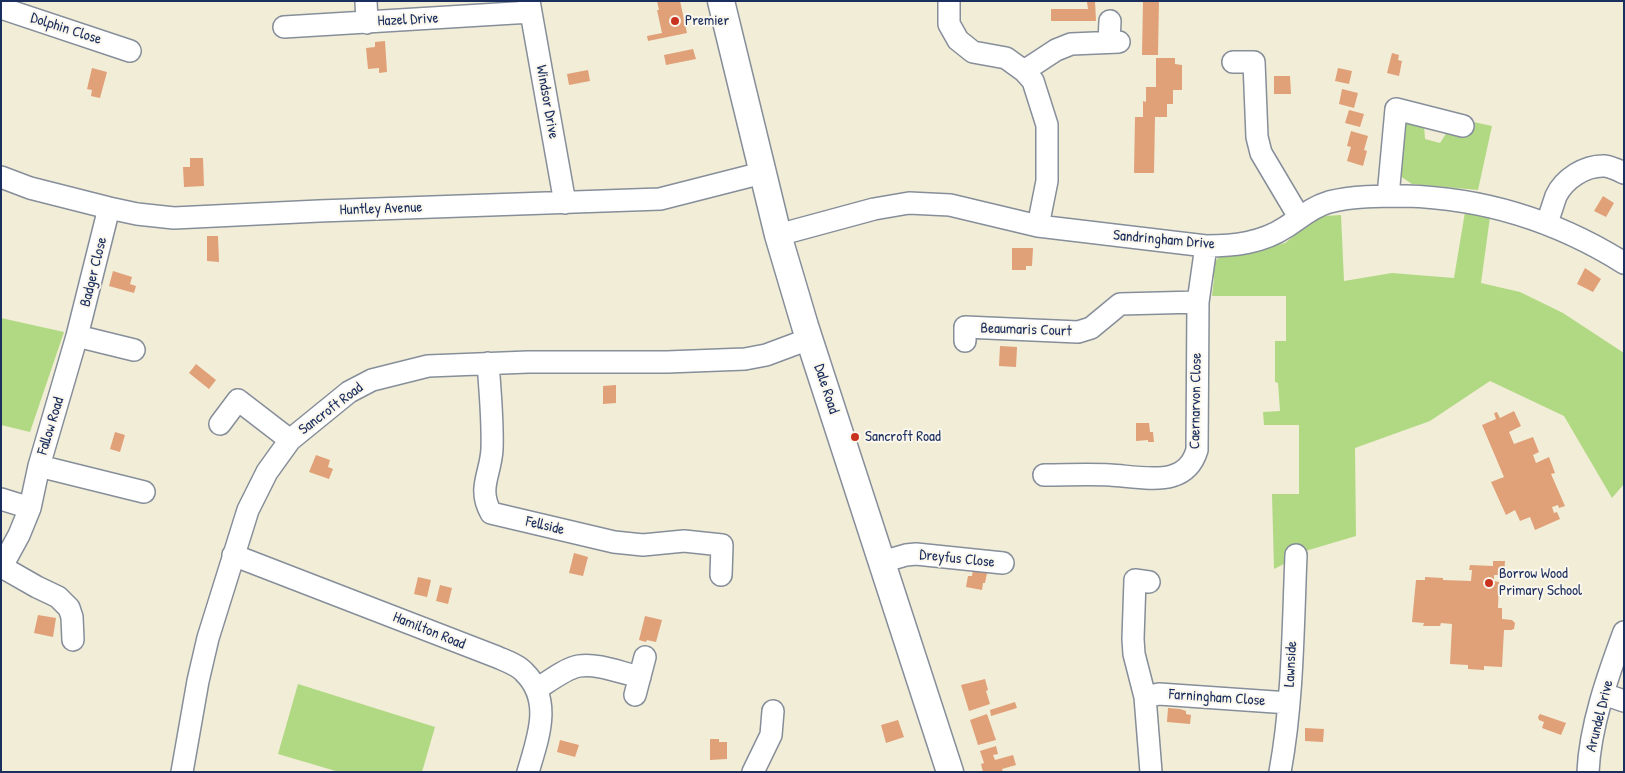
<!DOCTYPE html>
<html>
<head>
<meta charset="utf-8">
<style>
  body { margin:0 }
  #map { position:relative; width:1625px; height:773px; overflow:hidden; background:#f2edd7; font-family:"Patrick Hand",sans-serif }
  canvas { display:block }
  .frame { position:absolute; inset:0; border:2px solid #1b2f5e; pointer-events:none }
</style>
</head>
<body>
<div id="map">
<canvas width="1625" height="773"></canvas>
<div class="frame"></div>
</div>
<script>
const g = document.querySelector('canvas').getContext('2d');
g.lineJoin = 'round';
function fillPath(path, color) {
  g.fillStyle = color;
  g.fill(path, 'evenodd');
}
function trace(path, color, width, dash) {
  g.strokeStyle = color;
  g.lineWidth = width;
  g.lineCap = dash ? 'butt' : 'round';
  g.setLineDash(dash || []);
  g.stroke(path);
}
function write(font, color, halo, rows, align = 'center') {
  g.font = font + ' "Patrick Hand",sans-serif';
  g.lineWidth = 4;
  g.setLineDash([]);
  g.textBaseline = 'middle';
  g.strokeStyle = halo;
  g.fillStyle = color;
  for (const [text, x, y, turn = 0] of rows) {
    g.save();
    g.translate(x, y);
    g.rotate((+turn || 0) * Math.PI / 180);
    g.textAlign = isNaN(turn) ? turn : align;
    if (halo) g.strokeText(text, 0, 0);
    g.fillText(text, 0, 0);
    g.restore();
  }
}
fillPath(new Path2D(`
  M1405,120L1424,125L1425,139L1440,143L1447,132L1469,121L1492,126L1478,190L1412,184L1394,172Z
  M1465,212L1490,217L1481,283L1520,292L1563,313L1624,353V484L1612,498L1564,416L1490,381L1430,421L1355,448L1356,536L1302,552L1290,561L1274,569L1272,494H1299V425H1264L1263,412L1280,411L1278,383L1275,382V341H1286V296H1212L1214,278L1209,273L1213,264L1220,256L1252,251L1285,243L1309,224L1324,216L1341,215L1344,281L1392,273L1454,278Z
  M1,318L64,332L30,432L1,425Z
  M298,684L435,727L422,772H339L278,754Z`), '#b1d983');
fillPath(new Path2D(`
  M657,1H680L687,33L648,41L647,36L662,33L657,10H659Z
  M1095,1L1096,21H1051V9H1088L1087,2Z
  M1143,1H1159L1158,55H1142Z
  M385,41L387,72L379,73V68L368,69L366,48L375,47V42Z
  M693,49L696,59L666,65L664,55Z
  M1392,53L1399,55L1398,60L1402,61L1399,76L1387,73Z
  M1156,58H1175V64L1182,65V90H1173V104H1167V117H1155L1154,173H1134L1135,117H1143V101L1146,102V87H1156Z
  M92,68L107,72L100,98L91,96L92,90L87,89Z
  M1338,68L1352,71L1349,84L1335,81Z
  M588,70L590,81L569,85L567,74Z
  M1274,76H1290L1291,94H1274Z
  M1342,89L1358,93L1354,108L1339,104Z
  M1349,110L1364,114L1360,127L1345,123Z
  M1351,131L1368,136L1364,150L1367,151L1363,166L1347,161L1351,147L1347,146Z
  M190,158H203L204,186L184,187L183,167H190Z
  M1603,196L1614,203L1606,217L1594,211Z
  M207,236H218L219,262L207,261Z
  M1012,248H1033L1032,266H1026V270H1012Z
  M1585,268L1601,279L1593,292L1577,284Z
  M113,271L132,277L130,284L136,286L134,293L109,286Z
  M1000,346L1017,347L1016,367L999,366Z
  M196,364L216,380L209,389L189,373Z
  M616,385V403L603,404V386Z
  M1514,411L1521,426L1509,432L1514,444L1533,437L1539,452L1533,455L1536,463L1549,457L1555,473L1551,474L1565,506L1559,508L1558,505L1552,507L1554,513L1557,512L1560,519L1535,530L1530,517L1520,521L1515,510L1506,515L1491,482L1504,477L1482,425L1496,419L1494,413L1497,412L1500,418Z
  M1136,423H1149L1150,432H1153L1154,442H1148V440L1136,441Z
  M115,432L125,435L120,452L110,449Z
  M316,455L330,460L328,467L333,469L329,479L309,472Z
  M574,553L588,557L583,576L569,573Z
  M1493,561H1505L1504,575H1494V581L1499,582L1498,608H1502V619L1512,620L1515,623L1514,629L1511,630H1504L1502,667L1484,666V670L1468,669V665L1450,664L1452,624L1441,623L1440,626H1423L1424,623L1412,622L1416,580H1425V577L1443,578V580L1471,581L1472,570H1469L1470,565L1493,566Z
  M973,570L987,573L985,583H983L982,590L966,587L968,576H972Z
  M418,577L431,580L427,597L414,594Z
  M440,585L452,588L448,604L436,601Z
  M38,615L56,618L53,637L34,633Z
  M645,616L662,620L656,642L647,640L646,642L639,640Z
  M985,679L988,690L986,691L990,704L969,711L961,685Z
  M1015,702L1017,708L991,716L990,710Z
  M1168,708L1180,709L1186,711V714L1191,715L1190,724L1167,722Z
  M987,714L996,740L978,745L970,720Z
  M1540,714L1566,723L1561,735L1542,728L1544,722L1539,720L1538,717Z
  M898,720L904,737L886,743L881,725Z
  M1305,728L1324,729L1323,742L1305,741Z
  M710,739H719V742H727V759L710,760Z
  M560,740L579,745L575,757L557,752Z
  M996,746L998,754L993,755L995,760L1013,755L1016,765L1002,769L1003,772H983L981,764L984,763L980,751Z`), '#e0a078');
const minor = new Path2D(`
  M366,1L367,23
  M529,1L565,203
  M949,1V24L958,40L973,52L1006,58L1024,71L1033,81L1047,125V181L1038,226
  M1,8L130,51
  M284,27L531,12
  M1109,42L1110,21
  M1233,62H1254L1257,137L1261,153L1299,217
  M1024,71L1056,50L1071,44L1119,42
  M1,177L30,188L109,208L137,214L174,218L319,211L660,199L762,173
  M1388,196L1396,109L1463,126
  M1547,223C1550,214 1553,205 1556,196C1564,179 1585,165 1605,166C1611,167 1618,170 1624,173
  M778,235L874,209L909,203L950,205L1038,226L1206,246C1234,246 1262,243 1286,227C1300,218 1312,207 1329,202C1353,196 1380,196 1405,196C1483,198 1557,221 1624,263
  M77,336L109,208
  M965,341V327L1078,332L1091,328L1120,304L1198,302
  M488,363C490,391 493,421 492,449C491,474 477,488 491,513L614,542L643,545L684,541L722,545L721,575
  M220,424L238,400L290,440
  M39,466L144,492
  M1044,475C1066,475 1088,474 1110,475C1128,476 1155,481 1172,476C1186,472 1193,463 1197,450L1198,302L1206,246
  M1,499L30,508
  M233,555L497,657C506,661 518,665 524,672C553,700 538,738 528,772
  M882,562L906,555L916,554L1003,563
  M2,567L37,587L58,597L69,608L72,617L73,640
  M1,568L19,535L30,508L39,466L77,336L134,350
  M1149,582L1135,580L1133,639L1134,654L1145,697L1151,772
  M537,689C548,682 566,668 579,666C598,663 621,673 640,677
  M1604,694L1624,701
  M635,695L645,657
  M1145,697L1159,694L1289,703
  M182,772L198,681L208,638L248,510L267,472L290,440L349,392L372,380L428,366L528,362H667L745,359L766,355L809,339
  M753,772L771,735L773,711
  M1280,772C1293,701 1293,627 1296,555
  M1588,772C1590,726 1608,675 1624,632`);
const major = new Path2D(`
  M721,1L778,235L805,326L950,772`);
trace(minor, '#868e9a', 24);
trace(major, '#868e9a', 29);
trace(minor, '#fff', 21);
trace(major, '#fff', 26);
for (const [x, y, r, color] of [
  [675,21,5,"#c8321e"],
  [855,437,5,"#c8321e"],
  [1489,583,5,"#c8321e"]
]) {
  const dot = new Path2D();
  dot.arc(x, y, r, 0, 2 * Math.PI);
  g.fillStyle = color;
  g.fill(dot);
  trace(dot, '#fbf7ec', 2);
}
write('15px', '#1b2f5e', '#fbf7ec', [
  ["Hazel Drive",408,20,-3],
  ["Dolphin Close",66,29,18],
  ["Windsor Drive",547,102,80],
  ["Huntley Avenue",381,209,-2],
  ["Sandringham Drive",1164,240,5],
  ["Badger Close",94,272,-76],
  ["Beaumaris Court",1026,330,2],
  ["Dale Road",826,389,72],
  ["Caernarvon Close",1196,401,-89],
  ["Sancroft Road",331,409,-37],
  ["Fallow Road",51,426,-73],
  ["Fellside",545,526,13],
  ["Dreyfus Close",957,559,6],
  ["Hamilton Road",429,631,22],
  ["Lawnside",1291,664,-87],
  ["Farningham Close",1217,698,4],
  ["Arundel Drive",1600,716,-76]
]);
write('15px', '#1b2f5e', '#fbf7ec', [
  ["Premier",685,21],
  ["Sancroft Road",865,437],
  ["Borrow Wood",1499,574],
  ["Primary School",1499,591]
], 'left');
</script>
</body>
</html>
